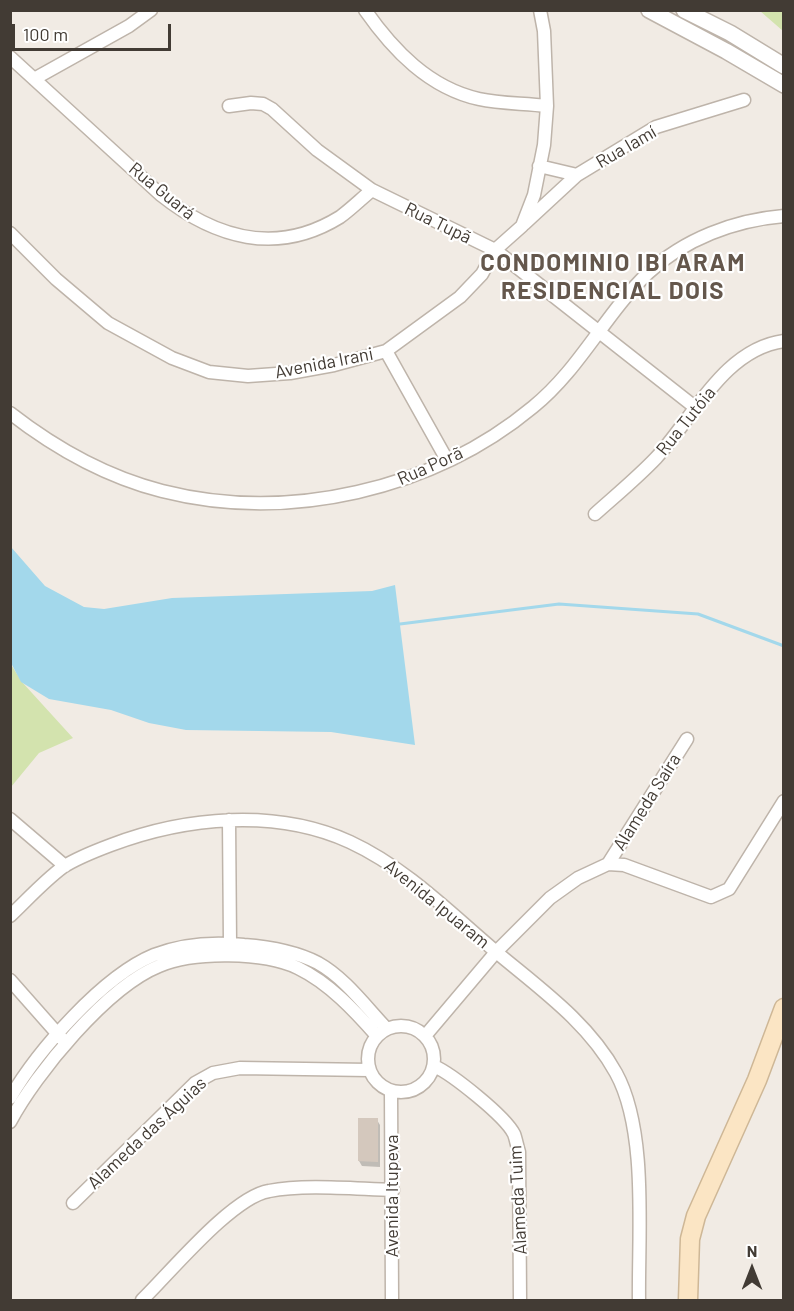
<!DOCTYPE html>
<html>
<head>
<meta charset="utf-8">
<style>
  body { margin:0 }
  #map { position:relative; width:794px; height:1311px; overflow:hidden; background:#f1ebe4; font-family:Barlow,sans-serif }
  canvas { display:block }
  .frame { position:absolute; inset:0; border:12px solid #423b34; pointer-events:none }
  .north { position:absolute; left:722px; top:1239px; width:60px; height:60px; -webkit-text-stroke:4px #fff; paint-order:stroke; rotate:0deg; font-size:16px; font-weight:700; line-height:24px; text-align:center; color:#423b34 }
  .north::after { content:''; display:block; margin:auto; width:21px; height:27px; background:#423b34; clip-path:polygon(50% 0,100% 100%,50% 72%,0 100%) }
  .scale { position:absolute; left:12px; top:24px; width:159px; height:27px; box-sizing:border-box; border:3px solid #423b34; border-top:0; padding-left:8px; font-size:18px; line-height:21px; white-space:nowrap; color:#423b34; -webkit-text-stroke:4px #fff; paint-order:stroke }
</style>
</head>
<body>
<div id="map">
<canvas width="794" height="1311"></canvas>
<div class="frame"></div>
<div class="north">N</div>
<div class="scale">100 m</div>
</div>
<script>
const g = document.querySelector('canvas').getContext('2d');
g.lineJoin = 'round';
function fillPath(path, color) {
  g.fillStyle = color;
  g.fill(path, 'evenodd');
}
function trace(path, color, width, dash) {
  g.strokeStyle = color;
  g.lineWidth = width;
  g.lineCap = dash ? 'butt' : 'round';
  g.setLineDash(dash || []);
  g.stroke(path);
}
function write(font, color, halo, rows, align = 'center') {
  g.font = font + ' Barlow,sans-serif';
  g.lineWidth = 4.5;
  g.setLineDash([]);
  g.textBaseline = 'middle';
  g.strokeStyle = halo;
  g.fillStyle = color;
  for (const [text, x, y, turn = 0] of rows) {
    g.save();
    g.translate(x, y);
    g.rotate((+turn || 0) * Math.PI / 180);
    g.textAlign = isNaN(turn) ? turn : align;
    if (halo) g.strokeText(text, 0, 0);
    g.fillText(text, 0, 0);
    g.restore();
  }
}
fillPath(new Path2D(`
  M760,11H783V31Z
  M10,663L22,682L73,738L39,753L11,787Z`), '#d3e3ae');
fillPath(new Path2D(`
  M11,547L45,586L84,607L104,609L172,598L372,591L395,585L415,745L331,732L186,730L149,723L111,710L49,699L21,682L11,663Z`), '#a3d8eb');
fillPath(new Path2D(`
  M377,1120L380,1125V1167L362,1166L359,1161Z`), '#0003');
trace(new Path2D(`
  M400,624L559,604L698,614L784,646`), '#a3d8eb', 3);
fillPath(new Path2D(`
  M358,1118H378V1162L358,1161Z`), '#d4c8bd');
const minor = new Path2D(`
  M365,10C393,50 429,88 479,99C501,104 525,103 547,106
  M10,57L161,195C215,238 277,256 340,217C351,209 361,199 372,190
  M34,79L129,26L151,10
  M229,106L251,103L263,104L272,109L317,150L372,190L495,250L696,408
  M539,166L577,175
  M524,224L577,175L656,127L744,100
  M10,233L56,279L108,323L172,358L209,372L248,376L290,373L334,365L386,351L460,297L482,274L495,250L522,226L534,195L544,145L547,106L544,31L540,10
  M386,351L447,460
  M10,413C55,448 107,477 162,491C288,523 433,490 533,407C580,369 605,314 648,273C684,239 735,220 784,216
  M595,514C615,496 637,478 656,458C693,418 724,349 784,341
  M10,819L65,866
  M229,820L230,943
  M608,864L687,739
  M10,916C27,900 44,881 63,867C77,858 95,851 111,845C185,817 276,808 350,842C406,868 449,912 495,951C539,988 588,1022 616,1073C648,1131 638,1235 639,1300
  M10,980L63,1040
  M368 1059a33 33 0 1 1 66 0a33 33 0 1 1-66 0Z
  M425,1036L496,952L550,898L578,878L608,864L624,865L711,897L729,889L784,801
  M434,1066C452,1074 505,1116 514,1134C516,1139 517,1146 519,1152L520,1300
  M391,1091L392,1300
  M10,1098C38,1050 103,976 154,955C182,944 215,942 244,945C270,947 295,951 318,963C345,978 366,1007 387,1029
  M10,1122C36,1073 107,987 159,966C194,951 264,952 298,968C329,983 355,1011 377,1036
  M73,1203L195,1083L213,1073L240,1068L369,1070
  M142,1300C170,1273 232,1197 269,1191C305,1184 355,1189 393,1190`);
const tertiary = new Path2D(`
  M649,10L726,51L784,85
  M684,10L730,33L784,66`);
const secondary = new Path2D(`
  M688,1300L690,1239L696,1216L757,1080L784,1008`);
trace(minor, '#beb4aa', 15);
trace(tertiary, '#beb4aa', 18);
trace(secondary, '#ceb796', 21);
trace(minor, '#fff', 12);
trace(tertiary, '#fff', 15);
trace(secondary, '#fbe5c4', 18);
write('18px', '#423b34', '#fff', [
  ["Rua Iamí",626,147,-30],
  ["Rua Guará",162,191,39],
  ["Rua Tupã",438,223,26],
  ["Avenida Irani",324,363,-11],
  ["Rua Tutóia",686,421,-51],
  ["Rua Porã",430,466,-24],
  ["Alameda Saíra",647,802,-58],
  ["Avenida Ipuaram",437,904,39],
  ["Alameda das Águias",147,1133,-43],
  ["Avenida Itupeva",392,1196,-90],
  ["Alameda Tuim",518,1200,-93]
]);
g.letterSpacing = '1.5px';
write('bold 24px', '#64574c', '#fff', [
  ["CONDOMINIO IBI ARAM",613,263],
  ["RESIDENCIAL DOIS",613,291]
]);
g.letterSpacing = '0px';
</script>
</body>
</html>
